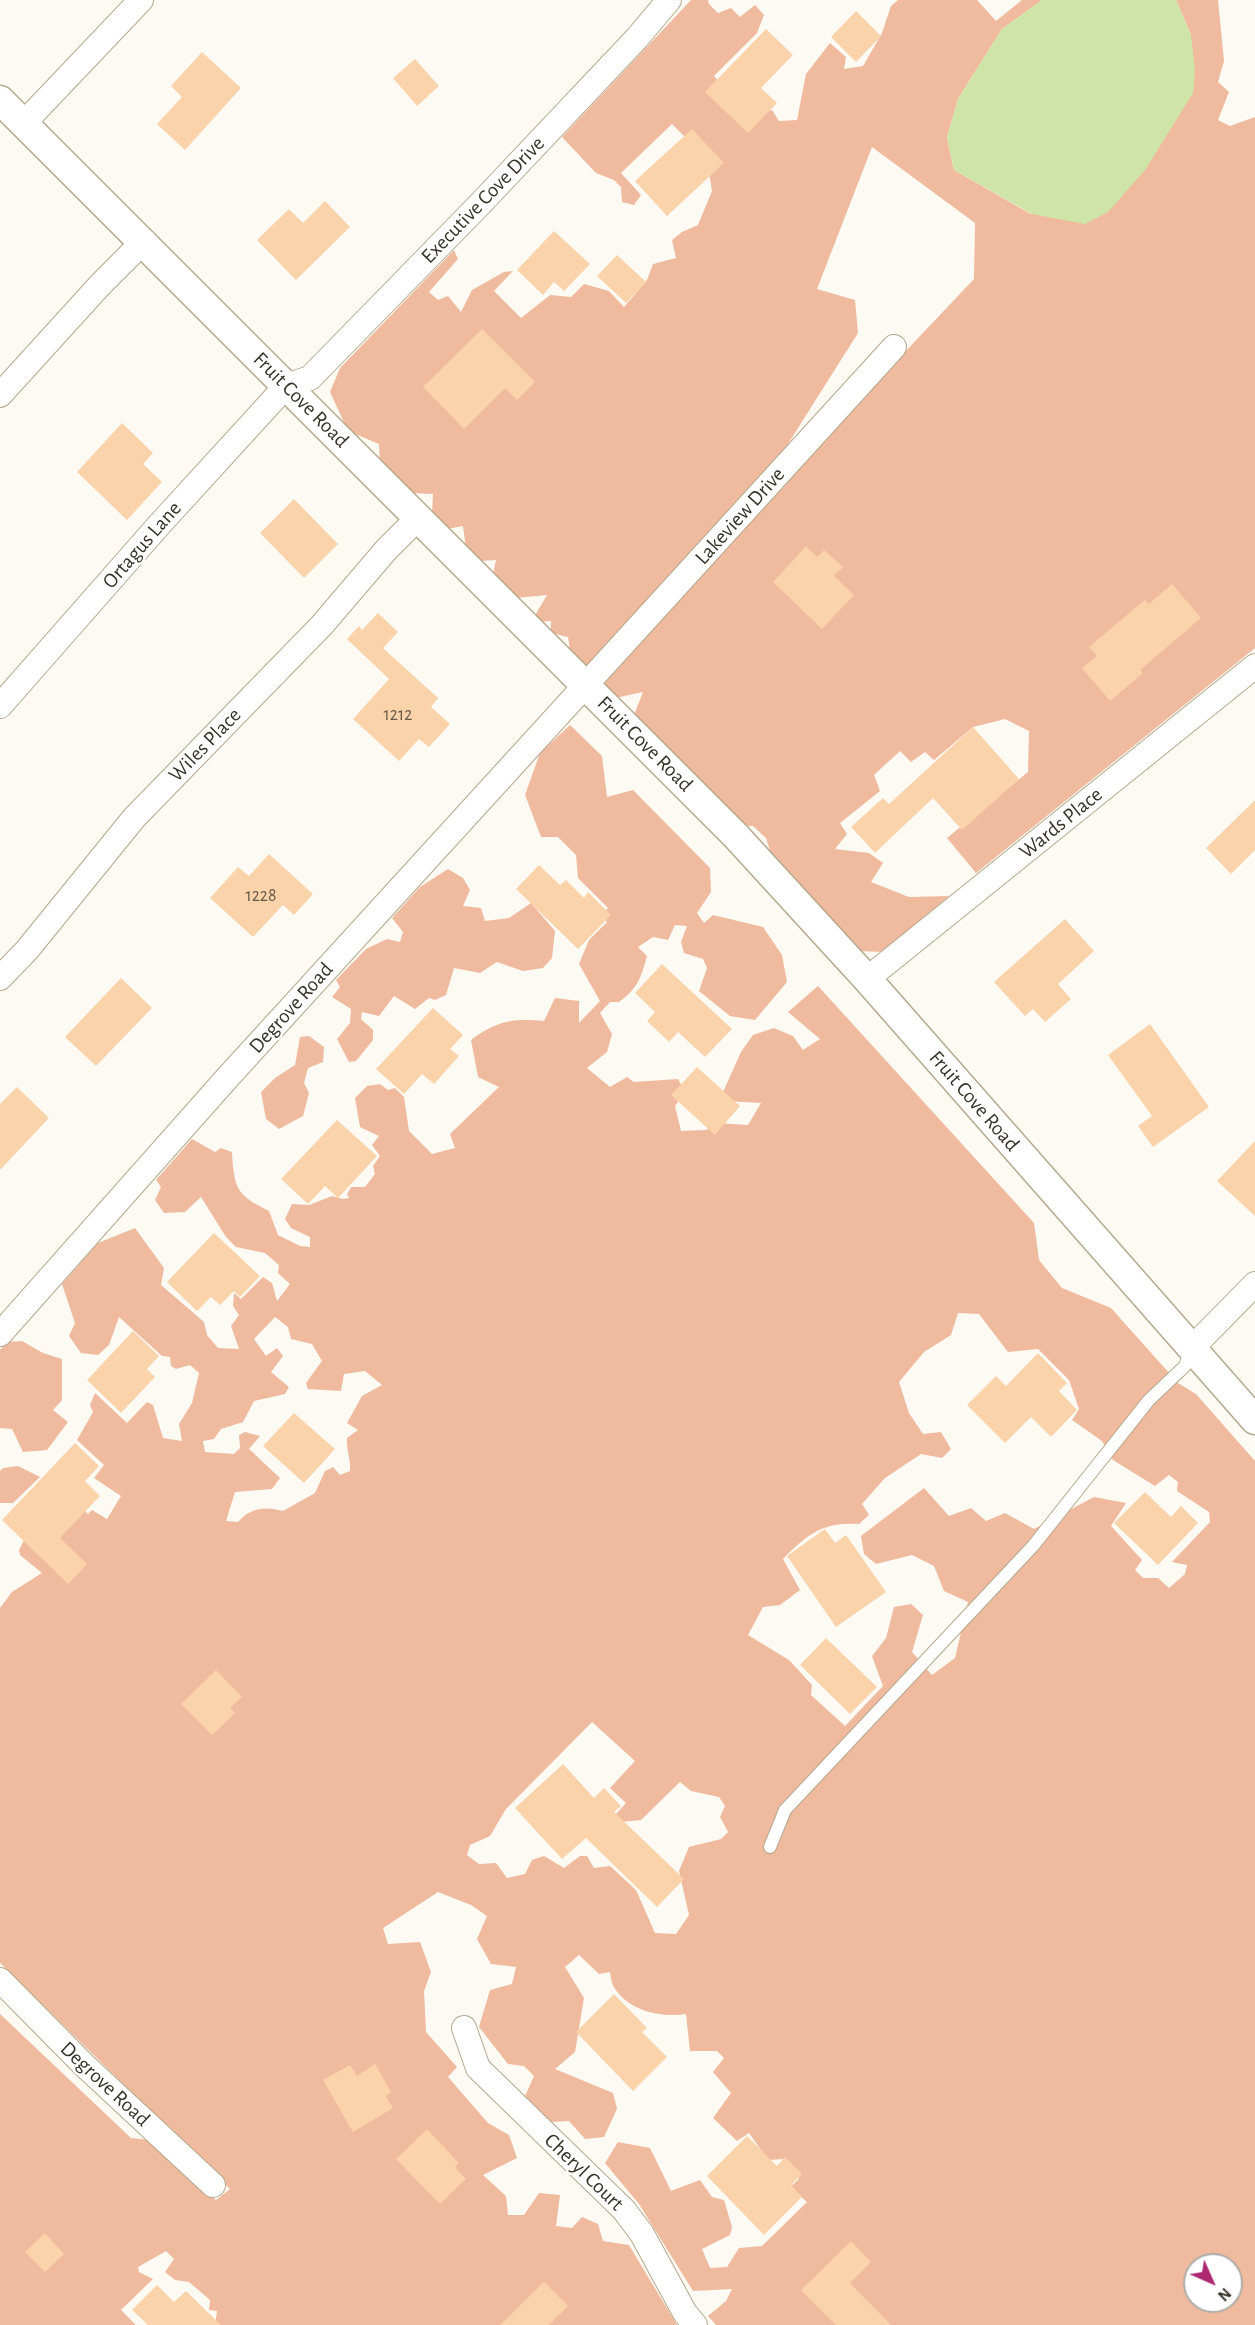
<!DOCTYPE html>
<html>
<head>
<meta charset="utf-8">
<style>
  body { margin:0 }
  #map { position:relative; width:1255px; height:2325px; overflow:hidden; background:#fdfaf4; font-family:"Alegreya Sans",sans-serif }
  canvas { display:block }
  .north { position:absolute; left:1183px; top:2253px; width:60px; height:60px; box-sizing:border-box; background:#fff; border:2px solid #afada8; border-radius:50%; rotate:135deg; font-size:16px; font-weight:700; line-height:24px; text-align:center; color:#373226 }
  .north::after { content:''; display:block; margin:auto; width:21px; height:27px; background:#ad2972; clip-path:polygon(50% 0,100% 100%,50% 72%,0 100%) }
</style>
</head>
<body>
<div id="map">
<canvas width="1255" height="2325"></canvas>
<div class="north">N</div>
</div>
<script>
const g = document.querySelector('canvas').getContext('2d');
g.lineJoin = 'round';
function fillPath(path, color) {
  g.fillStyle = color;
  g.fill(path, 'evenodd');
}
function trace(path, color, width, dash) {
  g.strokeStyle = color;
  g.lineWidth = width;
  g.lineCap = dash ? 'butt' : 'round';
  g.setLineDash(dash || []);
  g.stroke(path);
}
function write(font, color, halo, rows, align = 'center') {
  g.font = font + ' "Alegreya Sans",sans-serif';
  g.lineWidth = 5;
  g.setLineDash([]);
  g.textBaseline = 'middle';
  g.strokeStyle = halo;
  g.fillStyle = color;
  for (const [text, x, y, turn = 0] of rows) {
    g.save();
    g.translate(x, y);
    g.rotate((+turn || 0) * Math.PI / 180);
    g.textAlign = isNaN(turn) ? turn : align;
    if (halo) g.strokeText(text, 0, 0);
    g.fillText(text, 0, 0);
    g.restore();
  }
}
fillPath(new Path2D(`
  M691,0H708L709,4L718,13L731,8L740,17L755,5L764,15L757,33L714,76C731,94 744,118 772,110L779,121L797,120L806,74L830,43L846,57L844,69L863,66L882,33L891,6L898,0H977L996,21L1022,0H1042L1002,29L958,99L947,138L954,170L1031,214L1191,35L1176,0H1218L1224,61L1218,82L1229,92L1218,120L1230,126L1255,117V648L976,873L947,838L1028,772L1029,731L1005,719L973,727L934,760L925,752L911,762L900,751L874,775L880,791L840,823L847,834L835,849L869,853L883,863L871,882L909,897L949,896L883,952L859,951L771,854L766,838L753,826H745L634,715L643,692L615,698L599,675L974,279L975,223L872,147L817,289L855,300L858,333L774,466L589,668L570,650L568,637L551,633V621L539,622L534,617L547,595L515,598L493,575L496,560L479,561L466,548L463,526L447,529L432,514L433,494L411,493L380,464L379,444L348,431L330,392L340,368L454,250L458,259L429,292L438,300L448,296L461,312L472,290L504,272L513,271L494,291L521,318L550,295L571,297L584,284L609,291L624,307L647,280L653,264L676,258L672,240L682,232L698,225L712,191L707,159L672,124L621,173L641,195L634,205L622,202L621,187L614,180L596,173L562,137Z
  M570,725L602,756L607,797L633,790L710,868L711,892L697,913L704,923L713,915L763,927L782,955L787,982L755,1020L730,1016L699,991L707,968L703,959L684,953L681,942L687,926L675,925L668,940L653,937L638,947L647,956C641,978 638,988 619,1002H610L600,1013L612,1034L607,1052L587,1068L610,1087L627,1077L634,1082L678,1079L685,1092L675,1106L681,1131L706,1130L717,1123L748,1125L761,1103L725,1101L723,1092L741,1052L753,1035L774,1028L793,1036L803,1050L820,1039L788,1012L818,986L1034,1223L1039,1260L1062,1288L1111,1308L1178,1383L1196,1394L1255,1461V2325H716L708,2316L726,2301L732,2289L693,2291L639,2204L605,2163L618,2142L650,2148L671,2191L700,2180L712,2197L724,2200L732,2227L730,2235L702,2249L710,2268L727,2267L739,2248L762,2246L807,2202L790,2187L799,2179L784,2159L768,2160L749,2133L737,2141L713,2118L731,2093L713,2072L724,2058L717,2051H690L686,2014C662,2018 630,2011 616,1990C612,1986 611,1978 610,1972L599,1974L579,1955L565,1967L584,1998L575,2052L555,2069L613,2093L617,2109L604,2137L585,2139L569,2121L551,2122L525,2096L534,2076L524,2066L508,2064L479,2027L490,1990L512,1984L516,1967L491,1964L477,1939L487,1916L471,1905L438,1892L383,1928L388,1944L420,1942L431,1972L424,1991L426,2032L457,2067L448,2077L488,2123L509,2135L517,2158L483,2175L506,2196L508,2215H524L539,2193L560,2195L556,2226L572,2228L582,2217L598,2224L603,2241L629,2245L677,2325H215L217,2311L209,2310L210,2300L189,2282L175,2280L165,2272L174,2259L166,2251L138,2267L139,2272L153,2279L121,2310L136,2325H0V2014L131,2138L149,2140L216,2200L230,2189L0,1963V1608L12,1592L42,1573L20,1555L19,1550L25,1538L74,1500L88,1514L92,1510L107,1519L121,1496L94,1478L104,1465L77,1440L93,1412L90,1405L95,1393L127,1423L147,1402L153,1405L163,1438L182,1441L179,1424L192,1403L199,1373L190,1365L176,1369L171,1366L170,1357L162,1356L119,1317L109,1345L98,1355L81,1353L69,1336L75,1323L62,1284L98,1243L135,1228L164,1268L161,1285L204,1322L207,1335L218,1348L239,1349L231,1326L239,1315L233,1306L234,1293L241,1299L263,1277L272,1283L277,1301L290,1284L278,1273L279,1265L265,1253L236,1247L226,1237L201,1197L185,1212L164,1213L155,1200L161,1187L156,1180L192,1139L215,1152L221,1148L232,1152C234,1188 236,1195 269,1211L278,1235L300,1246L310,1247V1237L291,1228L285,1219L292,1204L309,1205L332,1196L343,1199L349,1198L347,1194L351,1187H365L375,1174L373,1166L380,1156L372,1145L379,1136L360,1127L355,1098L367,1086L380,1084L388,1090L395,1088L404,1097L409,1131L432,1154L455,1148L450,1134L499,1087L478,1077L471,1040C497,1021 512,1018 544,1021L555,998L579,1001V1023L600,1001L579,964L589,940L607,922L602,915L608,908L578,878L576,855L558,837H541L525,795L540,753ZM958,1313L979,1314L1008,1352L1038,1349L1069,1380L1079,1409L1072,1420L1102,1441L1113,1460L1155,1486L1169,1475L1178,1482L1177,1491L1209,1512L1210,1522L1172,1562L1187,1565L1185,1574L1169,1588L1158,1578H1143L1135,1570L1142,1560L1111,1526L1126,1503L1094,1497L1034,1529L1005,1513L986,1521L971,1508L949,1516L924,1488L861,1536L864,1554L876,1564L912,1555L934,1566L944,1591L968,1602L955,1658L932,1675L912,1652L923,1615L911,1604L894,1607L886,1638L872,1656L883,1686L845,1726L811,1695L812,1685L789,1660L748,1635L763,1607L780,1605L800,1590L783,1559C808,1534 822,1522 859,1524L869,1515L862,1504L885,1478L921,1454L942,1458L951,1449L941,1432L923,1434L909,1413L899,1382L924,1352L951,1335ZM275,1317L288,1327L291,1339L312,1344L322,1361L306,1383L308,1389L341,1391L344,1374L365,1371L382,1385L362,1396L347,1423L358,1430L347,1438C346,1450 351,1458 350,1471L340,1475L333,1467L325,1471L315,1493L283,1511C265,1506 250,1508 238,1522L226,1521L235,1492L272,1489L280,1478L249,1449L260,1436L245,1432L239,1435L240,1448L234,1454L205,1452L203,1441L214,1439L221,1429L243,1422L254,1401L285,1394L289,1387L271,1372L283,1356L277,1348L266,1356L254,1339ZM592,1722L635,1761L610,1788L626,1803L616,1814L620,1822L641,1820L680,1782L691,1791L719,1797L725,1806L720,1817L728,1832L721,1839L689,1847L679,1871L689,1915L676,1934L655,1933L636,1890L610,1866L594,1868L587,1856H580L564,1868L544,1856L532,1860L525,1874L507,1878L496,1863L479,1864L467,1855L470,1845L490,1836L506,1809ZM1195,2265H1231V2301H1195Z
  M448,869L463,878L470,890L463,906L481,908L485,921L509,918L531,903L555,931L552,958L543,968L523,971L497,962L480,973L454,968L446,995L435,1000L429,998L415,1009L394,996L379,1016L362,1012L361,1019L373,1030V1040L356,1061L349,1062L337,1039L350,1023L351,1009L332,997L340,987L336,980L366,949L387,939L400,942L403,932L392,918L420,887Z
  M309,1036L324,1047L323,1062L308,1068L304,1083L309,1093L303,1116L279,1129L266,1119L261,1092L275,1078L295,1065L300,1037Z
  M22,1341L43,1353L62,1359V1400L53,1410L68,1422L47,1450L23,1452L12,1429L0,1428V1350L7,1342Z
  M18,1466L40,1477L13,1503H0V1471L3,1468Z`), '#f0ba9e');
fillPath(new Path2D(`
  M1042,0H1176L1191,35L1195,71L1193,93L1145,170L1108,212L1085,224L1032,214L954,170L947,138L958,99L1002,29Z`), '#cfe5a7');
fillPath(new Path2D(`
  M856,11L881,36L856,62L831,37Z
  M766,29L793,55L761,88L777,103L748,133L705,92Z
  M202,52L241,88L185,150L157,124L182,97L171,86Z
  M415,59L439,86L417,106L393,78Z
  M692,129L724,163L667,216L635,181Z
  M325,201L350,227L296,280L257,240L289,209L303,223Z
  M554,231L590,264L564,291L554,282L543,295L517,270Z
  M617,255L646,282L626,303L597,276Z
  M482,329L535,382L517,400L505,388L464,429L423,387Z
  M122,423L153,453L143,464L162,482L127,520L77,472Z
  M294,499L338,544L304,578L260,533Z
  M806,546L817,557L824,550L843,567L834,576L854,595L822,629L773,582Z
  M1172,584L1201,618L1140,670L1143,673L1110,701L1082,668L1097,656L1089,647L1145,600L1149,604Z
  M378,613L398,632L383,648L438,698L431,707L450,724L429,747L419,739L399,761L353,719L389,679L347,639L359,626L362,630Z
  M973,727L1019,779L962,830L933,798L875,853L851,827L883,798L889,804Z
  M1255,800V850L1231,874L1206,848Z
  M269,854L313,894L294,915L283,905L253,937L210,898L238,867L249,876Z
  M539,865L560,885L566,880L584,898L588,892L611,915L578,949L516,889Z
  M1065,919L1094,951L1058,984L1071,999L1045,1022L1033,1009L1025,1016L994,982Z
  M662,964L732,1029L705,1057L678,1032L669,1042L647,1021L655,1012L635,993Z
  M121,978L152,1008L96,1066L65,1037Z
  M433,1008L463,1035L450,1049L459,1056L434,1084L422,1074L404,1094L376,1069Z
  M1150,1024L1209,1107L1153,1147L1138,1126L1152,1116L1108,1055Z
  M697,1067L740,1106L715,1135L671,1095Z
  M17,1087L49,1118L0,1170V1104Z
  M337,1120L377,1156L338,1198L325,1186L308,1204L281,1179Z
  M1255,1141V1216L1217,1181Z
  M214,1233L260,1276L240,1297L234,1291L220,1305L211,1297L197,1311L167,1282Z
  M133,1331L159,1356L147,1369L155,1377L121,1413L87,1380Z
  M1038,1353L1067,1383L1059,1391L1077,1410L1051,1437L1031,1417L1005,1443L967,1405L996,1376L1006,1386Z
  M294,1413L335,1449L304,1483L263,1446Z
  M75,1443L99,1466L85,1481L100,1496L60,1538L87,1564L68,1584L2,1520Z
  M1145,1492L1171,1517L1181,1506L1198,1523L1158,1565L1114,1523Z
  M825,1529L835,1543L846,1535L886,1592L836,1627L787,1556Z
  M826,1638L877,1687L850,1714L800,1665Z
  M216,1670L242,1697L230,1708L235,1713L212,1735L181,1704Z
  M563,1764L594,1798L604,1788L621,1806L614,1812L684,1879L657,1907L586,1838L562,1859L515,1808Z
  M614,1994L647,2028L642,2032L667,2057L633,2091L576,2032Z
  M375,2064L391,2092L386,2096L393,2108L353,2132L323,2080L350,2065L357,2076Z
  M427,2129L459,2163L455,2167L466,2179L440,2204L396,2159Z
  M747,2136L777,2166L785,2157L802,2174L791,2185L802,2197L764,2235L707,2176Z
  M45,2233L64,2254L45,2272L25,2252Z
  M851,2241L871,2262L850,2283L891,2325H836L801,2290Z
  M544,2282L568,2306L549,2325H500Z
  M157,2285L174,2302L186,2291L221,2325H148L132,2310Z`), '#fad3ab');
const service = new Path2D(`
  M770,1847L785,1810L1033,1546L1149,1400L1185,1366L1191,1349`);
const minor = new Path2D(`
  M24,123L141,0
  M0,395L100,285L144,241
  M0,706L159,525L286,386L310,378L481,203L637,38L669,0
  M0,978L27,950L134,818L322,625L386,550L418,518
  M867,979L1255,666
  M0,1334L228,1077L894,347
  M1192,1348L1255,1284
  M0,1980L84,2065L213,2185
  M464,2028L478,2068L624,2210L642,2234L685,2313L695,2325`);
const tertiary = new Path2D(`
  M0,100L736,836L867,979L1255,1420`);
trace(service, '#b5a88c', 14);
trace(minor, '#b5a88c', 26);
trace(tertiary, '#b5a88c', 31);
trace(service, '#fff', 12);
trace(minor, '#fff', 24);
trace(tertiary, '#fff', 28);
write('18px', '#685a47', null, [
  ["1212",398,715],
  ["1228",261,896]
]);
write('21px', '#373226', '#fff', [
  ["Executive Cove Drive",483,200,-46],
  ["Fruit Cove Road",301,400,45],
  ["Lakeview Drive",740,516,-48],
  ["Ortagus Lane",142,545,-49],
  ["Fruit Cove Road",645,744,45],
  ["Wiles Place",205,745,-46],
  ["Wards Place",1061,823,-39],
  ["Degrove Road",291,1008,-48],
  ["Fruit Cove Road",974,1101,49],
  ["Degrove Road",105,2084,43],
  ["Cheryl Court",584,2172,44]
]);
</script>
</body>
</html>
